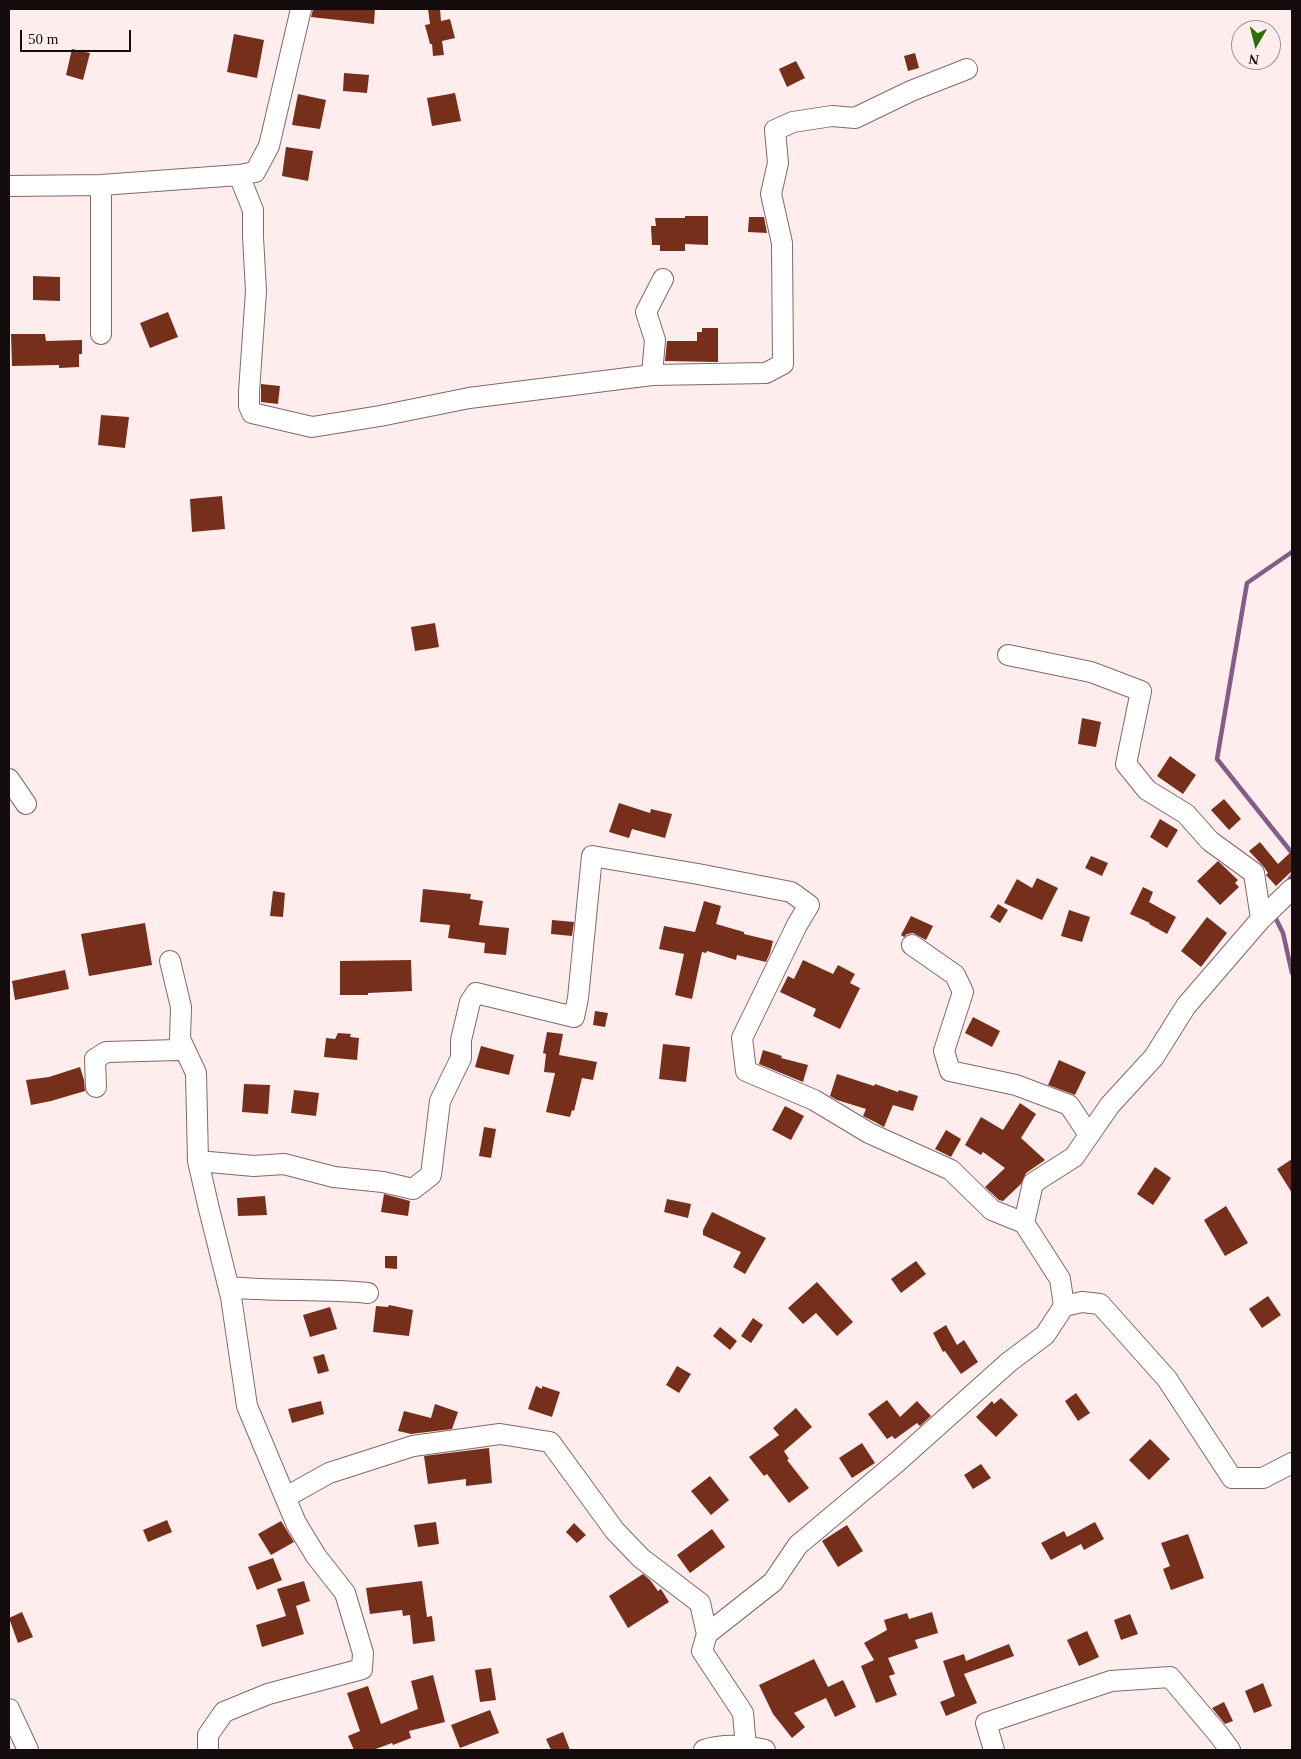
<!DOCTYPE html>
<html>
<head>
<meta charset="utf-8">
<style>
  body { margin:0 }
  #map { position:relative; width:1301px; height:1759px; overflow:hidden; background:#ffedee; font-family:Georgia,serif }
  canvas { display:block }
  .frame { position:absolute; inset:0; border:10px solid #140b0c; pointer-events:none }
  .north { position:absolute; left:1231px; top:20px; width:50px; height:50px; box-sizing:border-box; background:#ffedee; border:1px solid #a19394; border-radius:50%; rotate:188deg; font-size:14px; font-weight:700; line-height:20px; text-align:center; color:#140b0c }
  .north::after { content:''; display:block; margin:auto; width:18px; height:22px; background:#2c6e07; clip-path:polygon(50% 0,100% 100%,50% 72%,0 100%) }
  .scale { position:absolute; left:20px; top:30px; width:111px; height:22px; box-sizing:border-box; border:2px solid #140b0c; border-top:0; padding-left:6px; font-size:15px; line-height:18px; white-space:nowrap; color:#140b0c; -webkit-text-stroke:4px #ffedee; paint-order:stroke }
</style>
</head>
<body>
<div id="map">
<canvas width="1301" height="1759"></canvas>
<div class="frame"></div>
<div class="north">N</div>
<div class="scale">50 m</div>
</div>
<script>
const g = document.querySelector('canvas').getContext('2d');
g.lineJoin = 'round';
function trace(path, color, width, dash) {
  g.strokeStyle = color;
  g.lineWidth = width;
  g.lineCap = dash ? 'butt' : 'round';
  g.setLineDash(dash || []);
  g.stroke(path);
}
function fillPath(path, color) {
  g.fillStyle = color;
  g.fill(path, 'evenodd');
}
trace(new Path2D(`
  M1292,552L1247,583L1217,759L1292,853
  M1286,884L1292,876
  M1274,915L1283,933L1292,973`), '#835d88', 4.5);
fillPath(new Path2D(`
  M313,9H375L374,24L311,17Z
  M428,9H440L441,21L450,19L455,38L442,41L444,55L433,56L432,44H430L425,25L430,24Z
  M234,34L264,40L257,78L227,72Z
  M72,49L90,53L83,80L66,75Z
  M915,53L919,68L908,71L904,56Z
  M796,61L805,78L787,87L779,69Z
  M344,73L369,75L367,93L343,91Z
  M455,93L461,121L432,126L427,98Z
  M298,94L326,100L320,129L292,125Z
  M286,147L313,151L308,181L282,176Z
  M685,216H708V245L685,244V251H660V245H652L651,226H656L655,218H685Z
  M749,217H764L767,233L748,232Z
  M33,276L60,277V301L33,300Z
  M168,312L178,337L150,348L140,323Z
  M702,328H718V362L665,361L667,341H697V332H702Z
  M11,334H45L46,341L82,340V354H79V367L59,368V365L12,366Z
  M261,384L280,386L278,404L261,402Z
  M101,415L129,417L125,448L98,445Z
  M222,496L225,529L192,532L190,499Z
  M435,623L439,647L415,651L411,627Z
  M1082,718L1101,722L1096,747L1078,744Z
  M1170,756L1196,775L1183,794L1157,776Z
  M1224,799L1241,819L1229,830L1211,810Z
  M619,803L650,813L651,809L672,814L665,838L632,829L629,838L609,832Z
  M1160,819L1178,830L1167,848L1150,837Z
  M1260,842L1278,864L1292,851V871L1276,886L1266,875L1268,873L1264,867L1249,851Z
  M1091,856L1108,863L1102,876L1085,868Z
  M1218,861L1238,880L1235,883L1239,887L1220,905L1197,881Z
  M1037,878L1058,888L1042,920L1004,903L1017,879L1032,888Z
  M1143,887L1153,892L1149,902L1176,917L1167,934L1149,924L1150,923L1130,914Z
  M423,889L471,894L470,899L483,901L479,925L509,928L506,955L484,953L485,943L448,938L450,925L420,922Z
  M273,891L285,893L283,917L270,916Z
  M704,901L721,906L716,924L744,932V934L773,941L770,953L766,962L737,955L736,960L707,951L706,953L702,952L692,999L675,995L684,954L659,949L664,926L695,932Z
  M998,904L1008,910L1000,923L990,917Z
  M1069,910L1090,917L1082,942L1061,936Z
  M911,916L933,926L926,940L913,933L907,934L904,937L901,935Z
  M1207,917L1227,933L1201,967L1181,951Z
  M552,920L574,922L572,936L551,934Z
  M145,923L152,965L89,976L81,934Z
  M411,960L412,991L368,993V995H340V961Z
  M803,960L833,974L838,965L855,974L850,983L860,988L840,1029L813,1016L816,1009L780,992L788,976L794,979Z
  M65,970L69,989L15,1000L12,981Z
  M595,1011L608,1013L605,1027L593,1025Z
  M973,1017L1000,1031L992,1047L965,1033Z
  M547,1032L563,1034L559,1055L597,1062L593,1080L582,1078L574,1111L572,1110L570,1117L546,1112L555,1073L544,1072L546,1054L543,1053Z
  M338,1033L351,1034L350,1037L359,1038L357,1060L324,1057L326,1038L335,1039Z
  M663,1044L690,1047L686,1082L659,1079Z
  M481,1046L514,1055L509,1075L475,1067Z
  M763,1050L782,1056L781,1058L808,1065L803,1082L759,1064Z
  M1059,1060L1086,1072L1075,1095L1048,1085Z
  M80,1067L84,1080L85,1091L51,1101L31,1105L26,1080L49,1077Z
  M837,1074L874,1086L875,1084L898,1092L899,1090L918,1096L913,1111L893,1105L884,1127L875,1122L863,1116L866,1109L837,1100L830,1096Z
  M244,1084L270,1085L268,1114L242,1112Z
  M294,1090L319,1093L316,1116L291,1113Z
  M1020,1103L1036,1114L1021,1138L1045,1160L1026,1173L1021,1184L1003,1201L999,1200L985,1187L1005,1168L983,1152L981,1155L965,1145L981,1117L1003,1130Z
  M785,1106L804,1116L791,1140L772,1130Z
  M484,1127L496,1129L491,1158L479,1156Z
  M946,1130L961,1139L951,1157L935,1149Z
  M1292,1159V1193L1277,1169Z
  M1155,1167L1171,1178L1153,1205L1137,1194Z
  M384,1194L410,1201L408,1216L381,1212Z
  M265,1196L267,1215L238,1216L237,1198Z
  M667,1199L691,1204L688,1218L664,1212Z
  M1226,1206L1248,1243L1225,1256L1204,1220Z
  M712,1212L766,1238L745,1274L733,1267L741,1252L703,1235V1230Z
  M385,1256H397V1269L385,1268Z
  M916,1261L926,1274L901,1293L891,1279Z
  M817,1282L853,1322L837,1336L816,1313L803,1324L788,1308Z
  M1268,1296L1281,1315L1262,1328L1249,1309Z
  M389,1305L413,1310L409,1336L373,1332L376,1306L388,1307Z
  M330,1307L337,1329L310,1337L303,1315Z
  M753,1318L763,1325L751,1343L741,1336Z
  M946,1325L957,1345L964,1340L978,1362L961,1374L945,1351L943,1352L933,1333Z
  M720,1327L737,1341L730,1350L713,1336Z
  M324,1354L329,1371L318,1374L313,1357Z
  M677,1366L691,1374L679,1393L666,1385Z
  M536,1386L542,1389V1386L560,1392L552,1417L528,1409Z
  M1076,1393L1090,1413L1078,1421L1065,1401Z
  M1001,1398L1018,1415L996,1437L976,1417L992,1401L994,1404Z
  M887,1400L900,1417L917,1401L931,1416L920,1426L917,1423L895,1439L892,1436L887,1439L868,1414Z
  M321,1401L324,1414L292,1423L288,1409Z
  M435,1404L458,1412L452,1429L411,1434L398,1431L404,1411L431,1418Z
  M796,1408L812,1427L784,1451L789,1459L787,1460L809,1488L789,1503L767,1474L764,1476L749,1457L779,1435L773,1428Z
  M1150,1439L1170,1459L1149,1480L1129,1460Z
  M862,1443L875,1463L852,1478L839,1458Z
  M489,1448L492,1483L466,1486V1479L428,1484L424,1456Z
  M981,1464L991,1478L973,1489L964,1475Z
  M710,1476L729,1500L711,1515L691,1491Z
  M167,1520L172,1532L148,1542L143,1530Z
  M281,1521L294,1542L271,1555L258,1534Z
  M436,1522L439,1544L418,1547L414,1525Z
  M1095,1522L1104,1539L1084,1550L1081,1544L1051,1560L1041,1543L1064,1531L1067,1537Z
  M574,1523L586,1535L577,1543L566,1532Z
  M847,1525L863,1551L838,1567L822,1541Z
  M712,1529L725,1547L690,1573L677,1555Z
  M1188,1534L1204,1578L1171,1590L1163,1569L1170,1566L1161,1543Z
  M273,1558L282,1580L257,1590L248,1567Z
  M643,1574L650,1580L658,1591L661,1589L669,1602L628,1628L609,1596Z
  M304,1581L310,1601L296,1606L304,1634L262,1647L256,1625L286,1616L277,1589Z
  M422,1581L427,1617L432,1616L435,1641L413,1644L410,1615L403,1616L402,1610L370,1614L366,1588Z
  M22,1612L33,1637L18,1643L9,1618Z
  M932,1612L938,1633L915,1640L918,1648L888,1658L895,1674L889,1676L897,1695L876,1703L861,1666L874,1660L864,1643L887,1630L884,1620L907,1613L909,1619Z
  M1130,1614L1138,1634L1121,1640L1114,1620Z
  M1087,1631L1099,1657L1079,1666L1067,1640Z
  M1009,1644L1014,1656L964,1674L977,1703L946,1716L940,1702L955,1696L943,1661L964,1654L966,1661Z
  M814,1659L828,1687L843,1680L856,1707L835,1717L826,1698L794,1713L805,1727L792,1738L773,1714L759,1685Z
  M491,1668L496,1700L480,1702L475,1670Z
  M433,1675L445,1722L409,1731L411,1738L393,1745L392,1743L373,1750H354L348,1736L360,1731L347,1693L368,1686L381,1724L418,1709L411,1681Z
  M1263,1683L1272,1706L1254,1713L1245,1691Z
  M1224,1702L1233,1721L1225,1724L1212,1708Z
  M490,1710L499,1733L460,1748L451,1725Z
  M563,1732L570,1750H551L546,1739Z`), '#752f1b');
const minor = new Path2D(`
  M239,175L253,210V237L256,291L249,392V406L252,413L312,427L380,416L469,398L652,375L766,373L783,364L782,243L771,194L778,163L775,130L793,122L832,116L855,118L911,91L967,69
  M101,185V334
  M9,186L101,185L239,175L255,172L269,146L301,9
  M652,375L655,340L646,312L663,279
  M1008,655L1091,672L1141,691L1126,764L1147,790L1186,814L1210,841L1254,873L1261,919
  M9,779L26,804
  M912,945L955,975L963,992L944,1051L950,1071L1016,1085L1069,1105L1089,1135
  M170,961L181,1007L180,1039L196,1073L198,1161L209,1209L231,1297L247,1406L296,1523L316,1556L345,1593L363,1653L362,1669L268,1694L224,1712L208,1735V1750
  M96,1087L95,1059L106,1052L178,1050L180,1039
  M198,1161L254,1166L284,1164L334,1177L383,1182L413,1189L431,1175L440,1101L461,1058V1040L470,1002L476,993L574,1017L578,998L592,856L698,874L791,892L809,905L797,925L742,1038L746,1071L814,1100L869,1133L951,1170L992,1210L1024,1223
  M229,1287C275,1292 322,1288 368,1293
  M1064,1306L1060,1279L1024,1223L1033,1183L1074,1157L1110,1105L1154,1057L1186,1006L1261,919L1292,889
  M286,1497L329,1473L413,1446L500,1434L550,1442L615,1531L641,1558L700,1603L707,1634L702,1651L743,1713L746,1747
  M707,1634L773,1582L798,1545L896,1463L1009,1362L1045,1335L1064,1306L1082,1302L1100,1304L1167,1379L1232,1478H1263L1292,1463
  M9,1709L28,1750
  M704,1750C722,1744 746,1745 765,1750
  M994,1750L986,1723L1111,1681L1170,1677L1219,1735L1230,1750`);
trace(minor, '#81686a', 22);
trace(minor, '#fff', 20);
</script>
</body>
</html>
